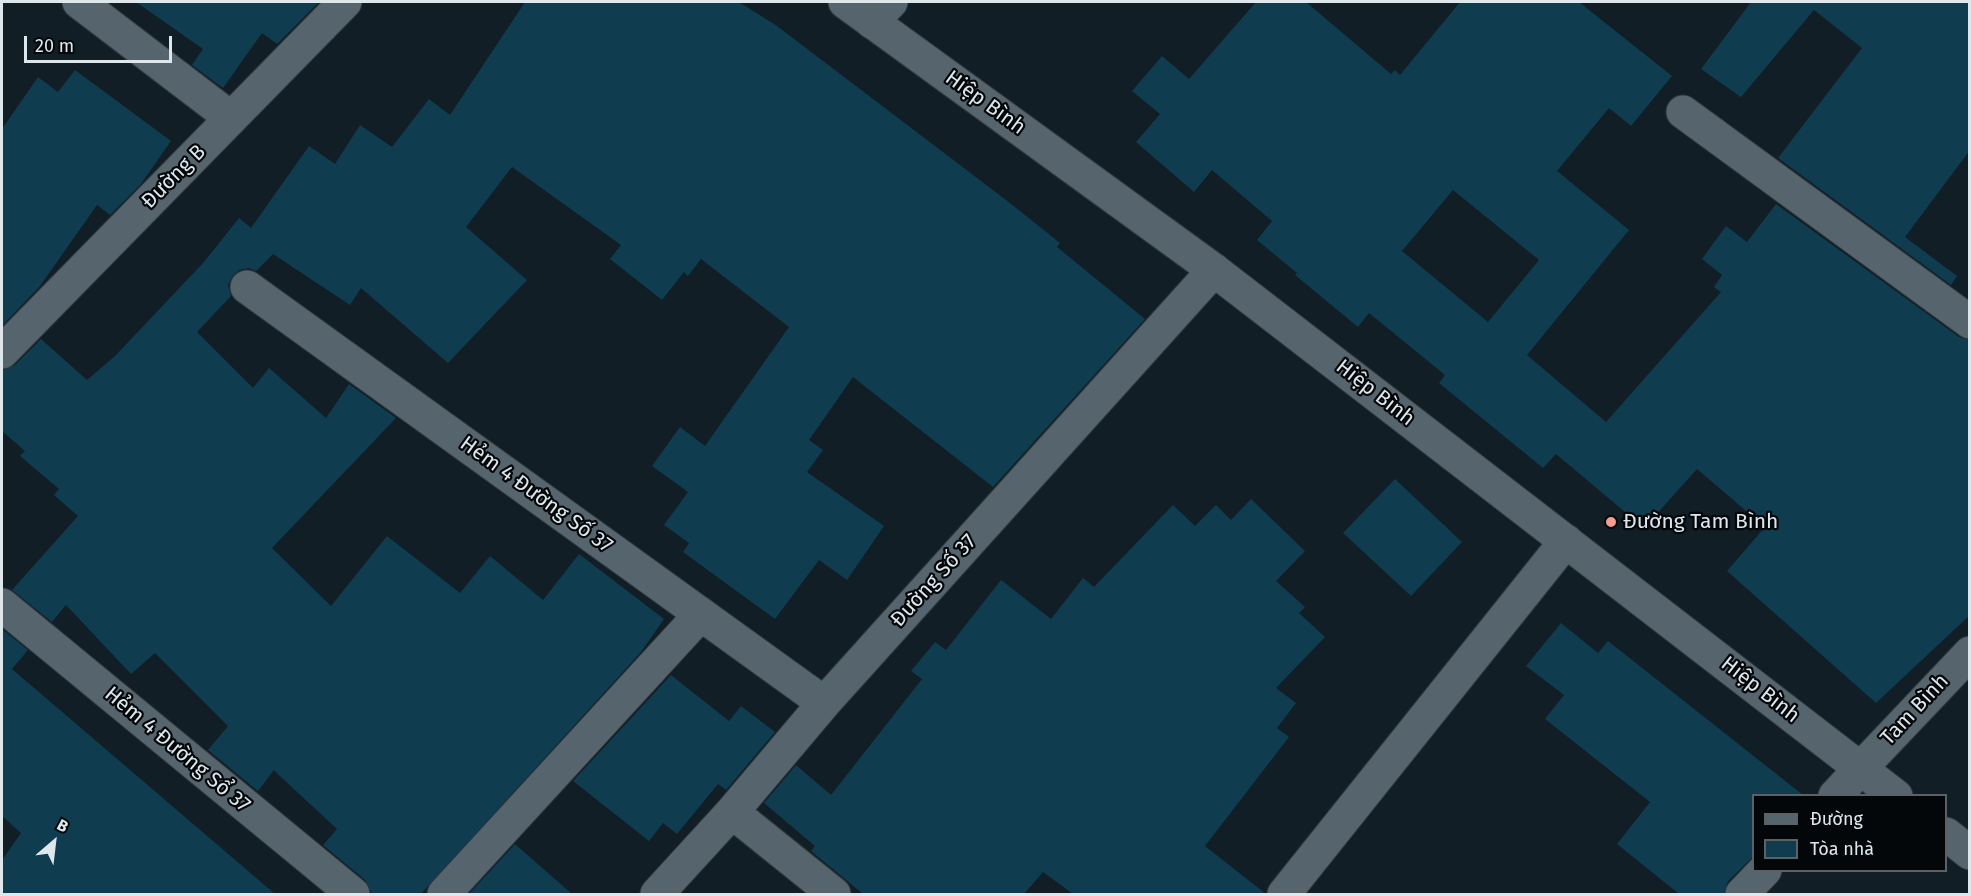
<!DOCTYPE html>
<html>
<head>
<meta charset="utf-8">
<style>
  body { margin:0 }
  #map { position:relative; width:1971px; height:896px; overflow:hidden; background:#111e25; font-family:"Fira Sans",sans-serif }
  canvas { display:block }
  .frame { position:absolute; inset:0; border:3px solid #dee7ec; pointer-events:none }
  .legend { position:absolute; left:1752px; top:794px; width:195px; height:78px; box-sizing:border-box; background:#03070a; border:2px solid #5b6164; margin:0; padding:8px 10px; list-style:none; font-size:18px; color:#dee7ec }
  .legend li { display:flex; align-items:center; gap:12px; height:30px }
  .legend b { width:30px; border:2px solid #5b6164 }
  .north { position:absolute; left:24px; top:812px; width:60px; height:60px; -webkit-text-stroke:4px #03070a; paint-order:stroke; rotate:28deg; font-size:16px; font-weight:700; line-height:24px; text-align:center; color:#dee7ec }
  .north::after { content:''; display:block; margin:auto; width:21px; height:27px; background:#dee7ec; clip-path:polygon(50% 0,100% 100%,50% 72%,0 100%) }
  .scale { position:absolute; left:24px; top:36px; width:148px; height:27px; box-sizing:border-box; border:3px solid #dee7ec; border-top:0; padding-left:8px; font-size:18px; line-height:21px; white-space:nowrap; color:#dee7ec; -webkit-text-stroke:4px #03070a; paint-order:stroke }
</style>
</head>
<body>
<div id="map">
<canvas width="1971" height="896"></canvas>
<div class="frame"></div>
<ul class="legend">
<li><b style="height:8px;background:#56656d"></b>Đường</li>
<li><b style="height:16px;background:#103c50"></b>Tòa nhà</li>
</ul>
<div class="north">B</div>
<div class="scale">20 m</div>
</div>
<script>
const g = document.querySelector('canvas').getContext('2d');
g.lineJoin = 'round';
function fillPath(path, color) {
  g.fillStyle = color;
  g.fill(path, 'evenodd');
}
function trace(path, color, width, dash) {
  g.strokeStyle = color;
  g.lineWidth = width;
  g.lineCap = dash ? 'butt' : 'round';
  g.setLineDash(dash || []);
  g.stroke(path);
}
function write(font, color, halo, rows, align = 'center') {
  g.font = font + ' "Fira Sans",sans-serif';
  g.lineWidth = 4.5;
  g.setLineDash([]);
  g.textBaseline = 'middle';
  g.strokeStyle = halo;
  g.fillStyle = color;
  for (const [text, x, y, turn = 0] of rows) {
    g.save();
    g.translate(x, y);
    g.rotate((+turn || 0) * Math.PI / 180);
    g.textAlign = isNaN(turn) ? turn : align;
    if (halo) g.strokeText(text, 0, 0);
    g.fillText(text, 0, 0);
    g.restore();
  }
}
fillPath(new Path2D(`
  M136,2H319L277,44L262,33L223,88L192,65L203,49Z
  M525,2H739L777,26L1010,203L1060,243L1057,247L1145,319L993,487L853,377L809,440L823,450L807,472L884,526L847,580L819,560L775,619L683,552L689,543L664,525L688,492L652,466L680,427L705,446L789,327L701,259L688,276L684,272L662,300L610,259L621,245L512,167L466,227L527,280L448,363L361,288L350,305L273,254L256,271L248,268L239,270L232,277L228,285L231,296L197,332L253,388L269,368L326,418L349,384L396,418L272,548L331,606L387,536L460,593L490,556L543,600L579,554L664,619L641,652L421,894H372L365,880L323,845L337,829L282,778L274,770L258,791L208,750L228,726L155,653L131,674L66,605L52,622L12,590L78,516L54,495L59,489L20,456L25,451L2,431V370L15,365L41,339L87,380L115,356L204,262L239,218L251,228L309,146L335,164L360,125L392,147L429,99L450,115Z
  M1256,2H1306L1391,74L1395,70L1400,75L1460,2H1579L1672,76L1631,126L1609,108L1557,171L1629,230L1527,355L1606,422L1721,292L1714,287L1722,275L1702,259L1726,226L1747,242L1776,204L1959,337L1970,340V615L1876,703L1727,571L1765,527L1697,469L1644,528L1556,454L1543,468L1439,383L1445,375L1369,313L1358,327L1295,275L1297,273L1257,240L1272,221L1212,170L1194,192L1136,142L1160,114L1132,91L1162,56L1189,79ZM1453,190L1539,260L1488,322L1402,251Z
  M1751,2H1970V150L1905,237L1957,276L1951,285L1778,158L1862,48L1814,10L1741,97L1701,69Z
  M75,70L171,141L141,184L110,215L97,205L40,286L2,326V129L38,77L58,92Z
  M1395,479L1462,542L1411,596L1343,533Z
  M1251,499L1305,551L1276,581L1305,607L1299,613L1325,637L1276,688L1296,703L1277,728L1289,737L1205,846L1266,894H1073L1043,872L1024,894H863L811,851L815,846L764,803L796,765L831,795L922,679L911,671L935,642L946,650L1001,580L1051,619L1083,578L1094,587L1173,505L1195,526L1216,505L1231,520Z
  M1561,623L1598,653L1608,641L1803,795H1754V856L1728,881L1724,894H1679L1617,844L1650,802L1545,719L1564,695L1526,666Z
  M2,629L28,650L12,669L275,894H2V860L21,833L2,816Z
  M671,675L729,721L741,706L775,732L726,790L718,784L677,834L663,823L649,841L573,781Z
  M515,844L572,894H469Z`), '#103c50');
const minor = new Path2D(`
  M79,2L231,118
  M872,22L891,2
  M1683,112L1970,322
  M247,287L824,703
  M2,352L345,2
  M2,605L353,894
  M1835,796L1861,768
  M732,812L834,894
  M444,894L701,614
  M657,894L732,812L824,703L1214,270
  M1284,894L1566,541
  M1742,894L1765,870`);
const secondary = new Path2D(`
  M845,2L1214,270L1896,796
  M1861,768L1970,653
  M1946,834L1970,853`);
trace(minor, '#32393f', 35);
trace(secondary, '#32393f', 35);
trace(minor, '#56656d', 33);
trace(secondary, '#56656d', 33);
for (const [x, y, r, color] of [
  [1611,522,6,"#f59d90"]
]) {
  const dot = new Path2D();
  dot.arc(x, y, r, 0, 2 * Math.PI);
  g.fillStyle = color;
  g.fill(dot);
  trace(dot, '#03070a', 2);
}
write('21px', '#dee7ec', '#03070a', [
  ["Hiệp Bình",985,103,36],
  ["Đường B",174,177,-45],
  ["Hiệp Bình",1375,393,38],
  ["Hẻm 4 Đường Số 37",536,495,36],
  ["Đường Số 37",934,581,-48],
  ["Hiệp Bình",1760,690,38],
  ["Tam Bình",1915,710,-47],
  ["Hẻm 4 Đường Sổ 37",177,750,40]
]);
write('21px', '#dee7ec', '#03070a', [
  ["Đường Tam Bình",1623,522]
], 'left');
</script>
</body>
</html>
